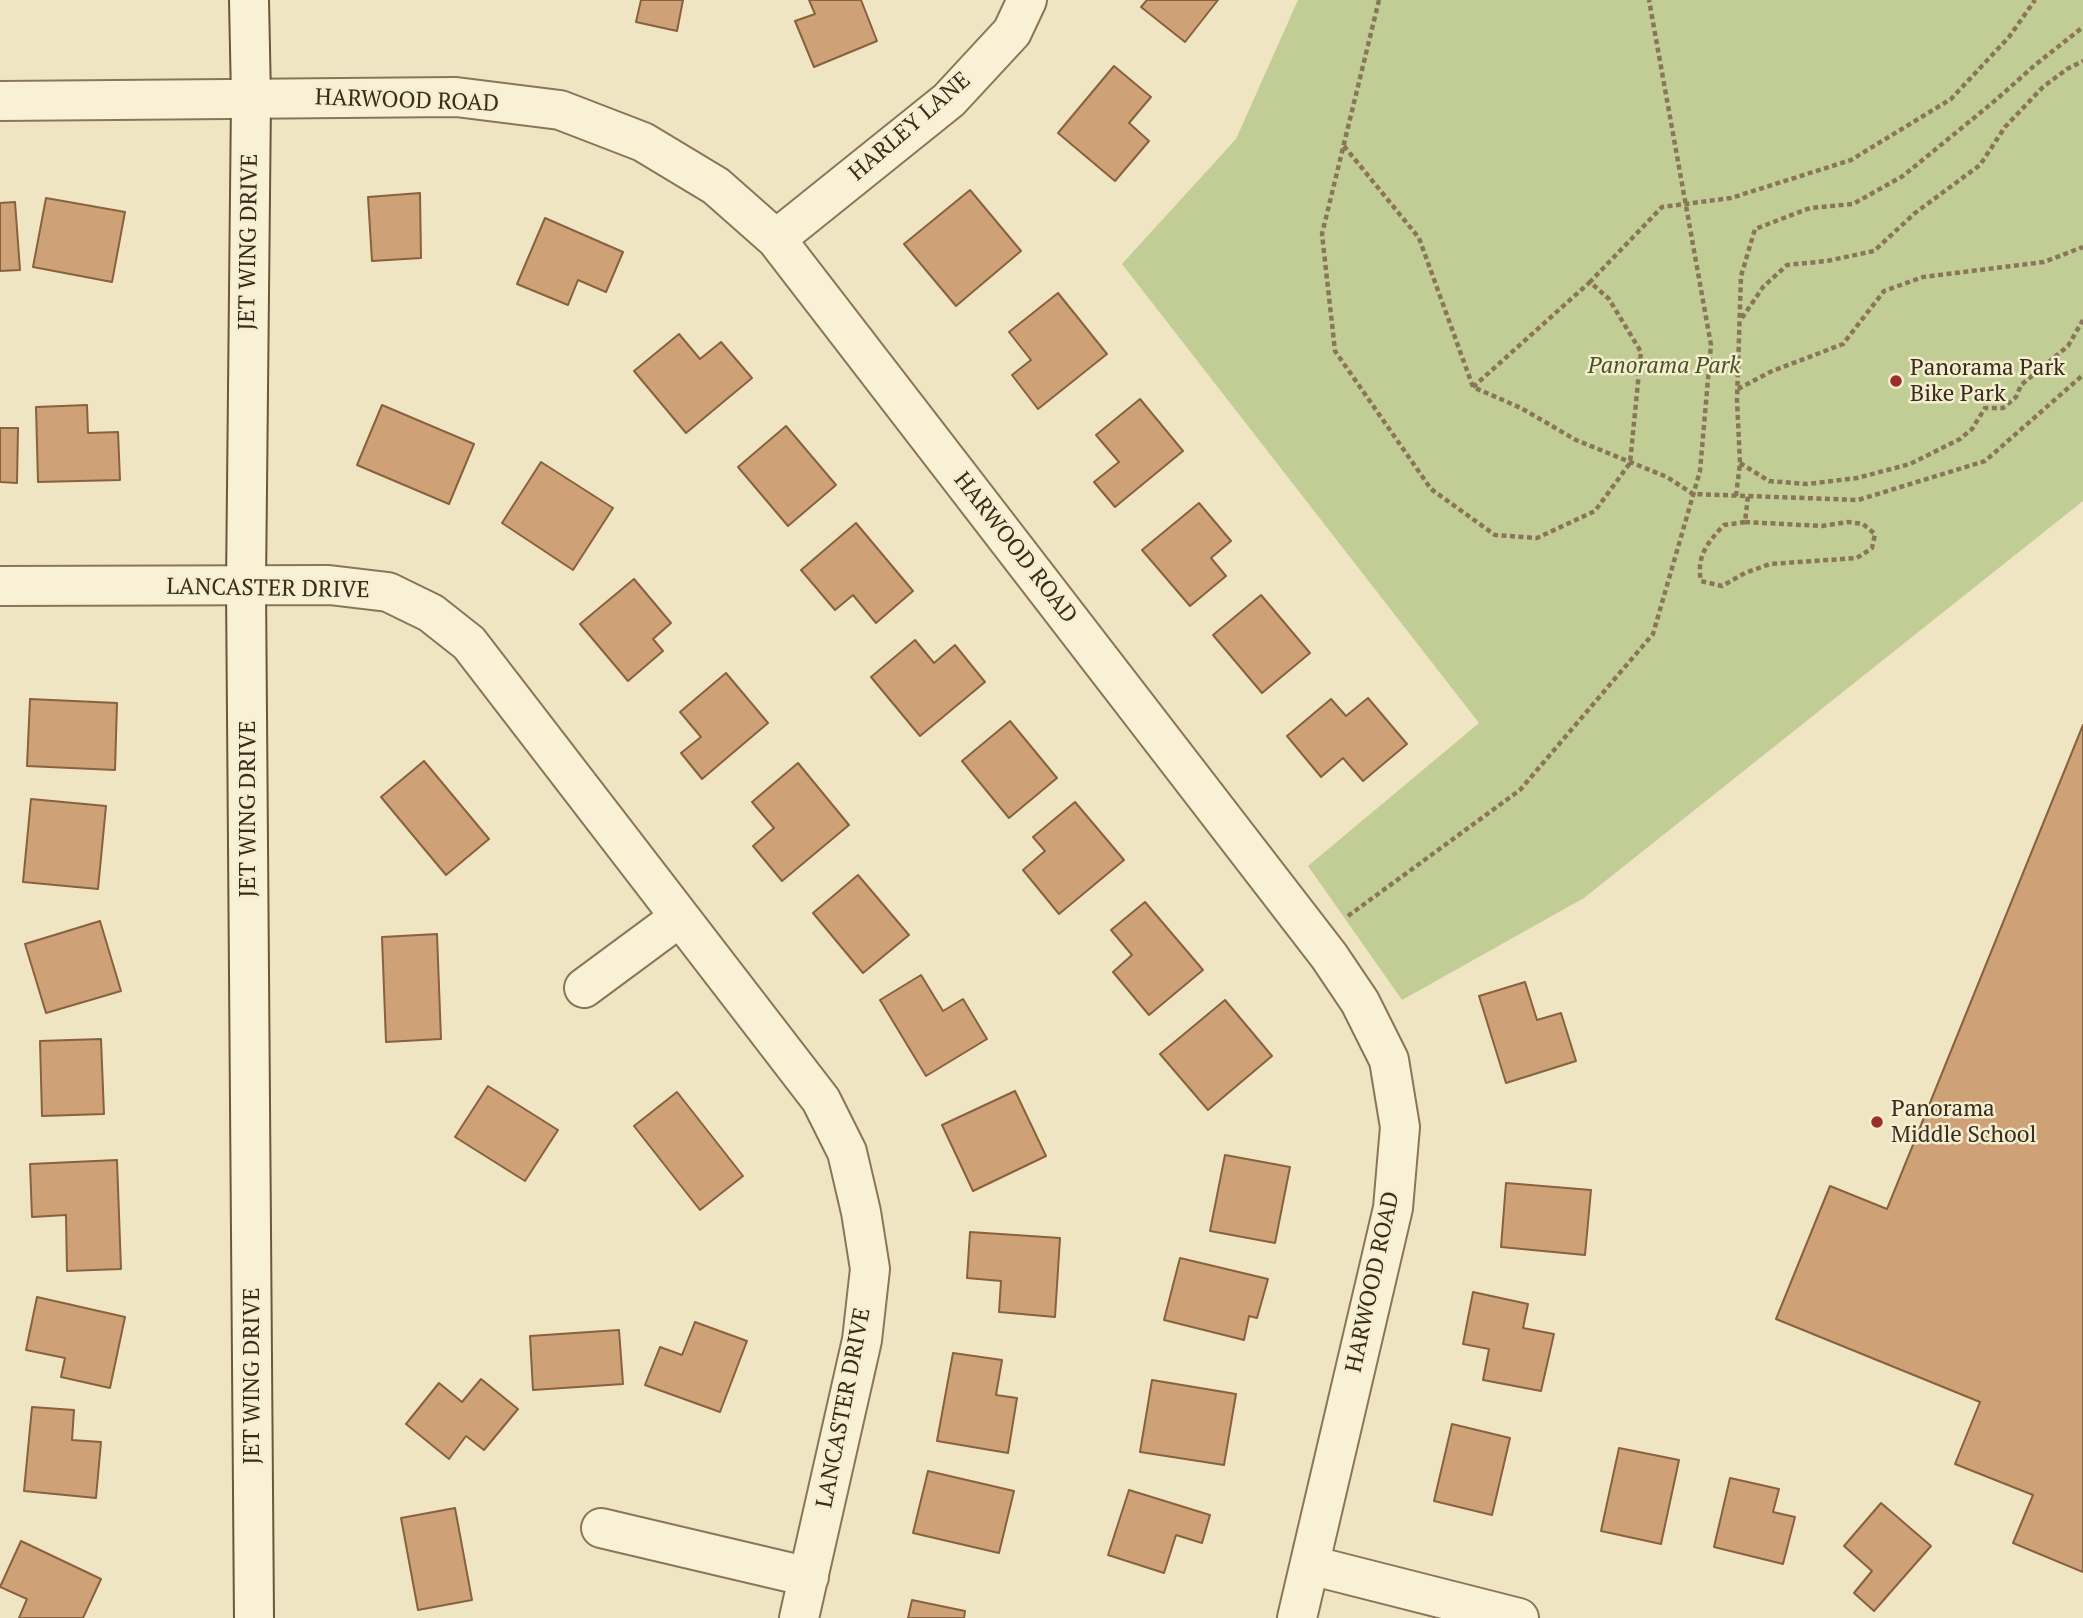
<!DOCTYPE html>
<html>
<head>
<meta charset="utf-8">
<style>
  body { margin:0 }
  canvas { display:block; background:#efe5c2 }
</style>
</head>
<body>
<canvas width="2083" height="1618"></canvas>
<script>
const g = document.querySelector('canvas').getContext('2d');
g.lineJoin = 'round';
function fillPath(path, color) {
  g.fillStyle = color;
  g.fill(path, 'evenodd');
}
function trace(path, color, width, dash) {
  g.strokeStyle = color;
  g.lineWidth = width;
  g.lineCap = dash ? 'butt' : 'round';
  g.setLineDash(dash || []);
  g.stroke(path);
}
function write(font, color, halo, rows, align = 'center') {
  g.font = font + ' "PT Serif",serif';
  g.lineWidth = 5;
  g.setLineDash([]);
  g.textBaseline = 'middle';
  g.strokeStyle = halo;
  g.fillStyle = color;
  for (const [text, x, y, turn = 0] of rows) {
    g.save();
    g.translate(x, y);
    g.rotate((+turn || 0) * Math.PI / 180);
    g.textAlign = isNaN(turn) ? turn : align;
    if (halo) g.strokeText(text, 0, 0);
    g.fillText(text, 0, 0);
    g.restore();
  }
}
fillPath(new Path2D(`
  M1298,0H2083V501L1584,898L1402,1000L1308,866L1479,723L1122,264L1236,139Z`), '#c2cd95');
const building = new Path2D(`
  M641,0H683L677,31L636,22Z
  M809,0H861L877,41L814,67L795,21L815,14Z
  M1147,0H1218L1185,42L1141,7Z
  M1114,66L1151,97L1129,123L1149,141L1115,181L1058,133Z
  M970,190L1021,251L956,306L904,244Z
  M420,193L421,258L372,261L368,197Z
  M46,198L125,212L112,282L33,267Z
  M15,202L20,270L0,271V203Z
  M545,218L623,252L606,292L578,280L568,305L517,284Z
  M1058,293L1107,354L1038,409L1012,375L1031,360L1009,332Z
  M679,334L700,359L721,342L752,378L686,433L634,371Z
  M1140,399L1183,451L1115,507L1094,482L1119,462L1096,435Z
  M87,405L88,433L118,432L120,480L38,482L36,407Z
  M382,405L474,444L449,504L357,465Z
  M786,426L836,485L788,526L738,467Z
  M0,428H18L17,483L0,482Z
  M541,462L613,508L573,570L502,523Z
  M1199,503L1231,541L1211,558L1226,576L1190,606L1142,550Z
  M856,523L913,591L876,623L853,595L835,610L801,570Z
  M634,579L671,623L653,639L663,651L628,681L580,624Z
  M1261,595L1310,653L1262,693L1213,635Z
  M915,640L934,663L955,645L985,682L920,736L871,677Z
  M726,673L768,723L702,779L681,753L701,737L680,712Z
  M1368,698L1407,744L1363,781L1343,758L1321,777L1287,736L1331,699L1346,716Z
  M30,699L117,703L115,770L27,766Z
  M1010,721L1057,778L1009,818L962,761Z
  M2083,725V1572L2013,1543L2033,1495L1955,1464L1980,1402L1776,1319L1830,1186L1887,1209Z
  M424,761L489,839L446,875L381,797Z
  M798,763L849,825L782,881L753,846L774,828L752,802Z
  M31,799L106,806L98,889L23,882Z
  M1075,802L1124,860L1059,914L1023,870L1045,851L1033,837Z
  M858,875L909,935L863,973L813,913Z
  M1145,902L1203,970L1149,1015L1113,972L1132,955L1111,930Z
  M100,921L121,991L46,1013L25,944Z
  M437,934L441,1039L386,1042L382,937Z
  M921,975L943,1011L963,999L987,1039L926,1076L880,1000Z
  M1525,982L1537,1020L1561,1013L1576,1061L1506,1083L1479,996Z
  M1225,1000L1272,1056L1208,1110L1160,1054Z
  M101,1039L104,1114L42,1116L40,1041Z
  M488,1086L558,1130L525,1181L455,1137Z
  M1015,1091L1046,1156L973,1191L942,1125Z
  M677,1092L743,1176L700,1210L634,1126Z
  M1225,1155L1290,1167L1275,1243L1210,1231Z
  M117,1160L121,1269L67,1271L66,1215L32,1217L30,1164Z
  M1506,1183L1591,1190L1585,1255L1501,1247Z
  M970,1232L1060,1238L1055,1317L999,1312L1001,1281L967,1278Z
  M1180,1258L1268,1279L1257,1318L1249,1316L1244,1340L1164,1320Z
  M1473,1292L1528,1304L1523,1328L1554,1334L1541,1391L1483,1380L1489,1349L1463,1344Z
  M37,1297L125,1317L110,1388L61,1377L65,1358L26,1350Z
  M695,1322L747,1341L720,1412L645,1385L660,1347L682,1355Z
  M619,1330L623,1384L533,1390L530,1336Z
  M953,1353L1002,1360L996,1395L1017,1398L1008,1453L937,1441Z
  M481,1379L518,1409L484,1450L466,1436L449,1459L406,1424L439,1383L462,1402Z
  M1152,1380L1236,1394L1224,1465L1140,1452Z
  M32,1407L74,1410L72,1440L101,1442L96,1498L24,1491Z
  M1452,1424L1510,1438L1492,1515L1434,1501Z
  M1619,1448L1679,1460L1661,1544L1601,1531Z
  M928,1471L1014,1491L999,1553L913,1533Z
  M1730,1478L1779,1489L1773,1512L1795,1517L1783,1564L1714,1547Z
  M1129,1490L1210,1515L1202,1543L1176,1535L1164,1573L1108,1555Z
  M1881,1503L1931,1546L1874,1611L1854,1593L1872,1571L1844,1546Z
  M455,1508L472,1600L418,1610L401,1518Z
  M21,1541L101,1579L83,1618H19L27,1599L0,1587Z
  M912,1600L965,1611L964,1618H908Z`);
fillPath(building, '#cea177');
trace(building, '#88613e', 2);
const street = new Path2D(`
  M0,101L456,97L560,110L643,142L716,186L776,239L1329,956L1360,1002L1389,1060L1400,1127L1393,1208L1297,1618
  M776,239L949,100L1012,32L1027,0
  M0,586L329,585L388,592L431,613L469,643L821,1100L847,1152L861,1212L870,1269L862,1340L799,1618
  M584,988L680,917
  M601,1528L809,1577
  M1310,1565L1519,1618`);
const secondary = new Path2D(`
  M249,0L251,98L246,586L254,1618`);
trace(street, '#897659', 42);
trace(secondary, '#6a573c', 42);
trace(new Path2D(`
  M1379,0L1322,234L1335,351L1431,489L1495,535L1537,538L1595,511L1630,463L1641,352L1609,299L1590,282L1662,207L1731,198L1851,160L1951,99L2009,37L2035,0
  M1344,146L1419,238L1473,387L1521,408L1576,440L1667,477L1693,494L1858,500L1985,461L2083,375
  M1742,318L1763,287L1787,265L1827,261L1874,251L1915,213L1980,165L2005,127L2043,87L2067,69L2083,61
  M1473,387L1590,282
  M1738,389L1770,372L1843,344L1884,291L1923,277L2044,262L2083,247
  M1740,463L1769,481L1807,484L1857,478L1910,464L1960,439L1972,429L1985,408H2003L2016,397L2021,385L2068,346L2083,320
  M1736,496L1740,463L1737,400L1741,276L1755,229L1810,208L1853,204L1903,176L1997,99L2035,65L2083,27
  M1745,522L1822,526L1848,522L1863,524L1875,534L1872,548L1857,558L1770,564L1745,573L1722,586L1701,581C1696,556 1708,542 1724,525L1745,522L1748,496
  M1348,916L1520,790L1653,634L1700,471L1711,345L1649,0`), '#897659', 4.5, [5, 3.5]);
trace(street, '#f9f1d5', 38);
trace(secondary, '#f9f1d5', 38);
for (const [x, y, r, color] of [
  [1896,381,7,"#992f28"],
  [1877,1122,7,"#992f28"]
]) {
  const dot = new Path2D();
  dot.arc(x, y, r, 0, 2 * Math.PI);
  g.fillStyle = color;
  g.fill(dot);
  trace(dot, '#f6eed1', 2.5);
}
write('23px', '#382c1d', '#f6eed1', [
  ["HARWOOD ROAD",407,101,2],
  ["HARLEY LANE",910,127,-41],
  ["JET WING DRIVE",249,242,-89],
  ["HARWOOD ROAD",1015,548,52],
  ["LANCASTER DRIVE",268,589,1],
  ["JET WING DRIVE",248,809,-90],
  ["HARWOOD ROAD",1373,1282,-78],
  ["JET WING DRIVE",252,1376,-90],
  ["LANCASTER DRIVE",844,1408,-79]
]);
write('italic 23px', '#455523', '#f6eed1', [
  ["Panorama Park",1664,366]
]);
write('23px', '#382c1d', '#f6eed1', [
  ["Panorama Park",1910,368],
  ["Bike Park",1910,394],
  ["Panorama",1891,1109],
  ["Middle School",1891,1135]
], 'left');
</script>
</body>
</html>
